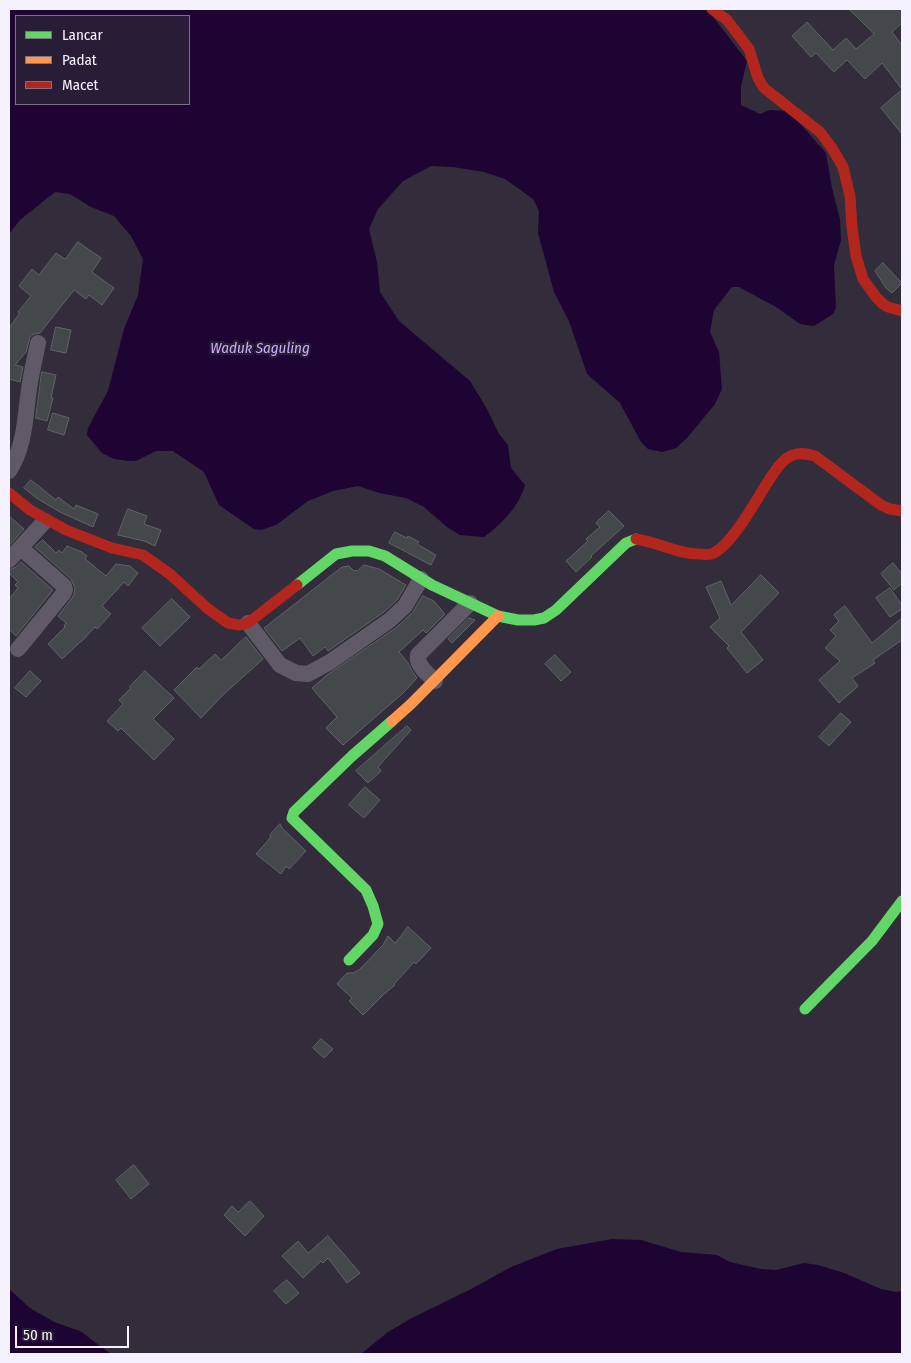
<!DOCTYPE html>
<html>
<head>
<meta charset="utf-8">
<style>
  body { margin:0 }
  #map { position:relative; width:911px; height:1363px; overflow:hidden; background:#332c3b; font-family:"Fira Sans Condensed",sans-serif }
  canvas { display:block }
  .frame { position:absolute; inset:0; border:10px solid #f6f2fd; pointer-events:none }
  .legend { position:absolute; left:15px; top:15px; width:175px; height:90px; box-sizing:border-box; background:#281c36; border:1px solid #7a7286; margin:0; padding:6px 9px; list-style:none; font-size:15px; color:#f6f2fd }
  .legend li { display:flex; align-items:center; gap:10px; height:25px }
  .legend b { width:25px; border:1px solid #7a7286 }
  .scale { position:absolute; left:15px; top:1326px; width:114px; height:22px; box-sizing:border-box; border:2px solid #f6f2fd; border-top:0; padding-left:6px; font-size:15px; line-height:18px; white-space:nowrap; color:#f6f2fd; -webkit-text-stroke:4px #281c36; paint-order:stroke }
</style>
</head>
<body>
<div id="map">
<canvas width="911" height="1363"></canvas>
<div class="frame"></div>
<ul class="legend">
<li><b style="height:6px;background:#63d668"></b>Lancar</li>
<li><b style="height:6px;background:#ff974d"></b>Padat</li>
<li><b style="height:6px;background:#b3261e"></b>Macet</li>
</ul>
<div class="scale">50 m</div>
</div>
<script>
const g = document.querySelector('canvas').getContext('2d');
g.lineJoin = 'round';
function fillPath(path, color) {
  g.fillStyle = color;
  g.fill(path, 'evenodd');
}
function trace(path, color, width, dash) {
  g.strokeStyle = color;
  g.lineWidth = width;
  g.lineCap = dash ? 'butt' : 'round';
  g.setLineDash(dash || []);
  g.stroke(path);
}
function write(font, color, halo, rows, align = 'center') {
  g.font = font + ' "Fira Sans Condensed",sans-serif';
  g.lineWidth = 4.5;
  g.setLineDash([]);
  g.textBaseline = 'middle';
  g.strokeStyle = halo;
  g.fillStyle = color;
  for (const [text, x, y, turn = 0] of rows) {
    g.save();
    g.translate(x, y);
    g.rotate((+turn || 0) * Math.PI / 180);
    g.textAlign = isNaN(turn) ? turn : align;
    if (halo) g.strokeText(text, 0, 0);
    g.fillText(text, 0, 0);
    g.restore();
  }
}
fillPath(new Path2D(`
  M9,9H707L747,61L741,86V105L760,114L770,110L789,111L826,153L832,188L840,219L841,240L834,265L836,308L833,314L814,326L800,324L776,307L739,287H732L714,310L710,332L719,352L722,389L715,404L687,438L676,448L662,452L648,449L641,442L620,403L587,374L569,321L554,292L538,233L539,211L533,199L505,179L484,172L453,167L431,166L403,181L378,209L369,229L377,262L380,292L399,321L470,381L487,409L499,434L508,445L511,468L525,485C519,506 502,524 484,537L460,535L447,527L424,507L406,498L379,493L358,486L333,491L308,501L276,525L261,530L254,529L219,505L204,472L173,451H156L136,461H129L114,459L102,453L87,435L88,428L108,391L124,329L138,295L143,259L131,236L114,216L91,207L70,194L55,192L20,220L9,234ZM16,16H189V104H16Z
  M612,1239L641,1240L681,1252L717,1255L730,1262L761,1269L776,1270L804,1263L818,1265L844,1273L881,1289L896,1292L902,1291V1354H361L388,1332L412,1318L473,1288L511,1267L557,1249Z
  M9,1289L30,1308L54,1322L80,1331L111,1354H9Z`), '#1d0432');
const building = new Path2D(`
  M849,9H902V23L892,32L902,45V89L882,63L865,79L847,60L834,72L816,53L811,57L792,36L807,22L833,50L846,38L856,49L874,34Z
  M902,90V134L881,108Z
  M78,242L101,258L92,272L114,288L102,305L89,295L86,299L74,290L40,333L34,334L30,337L26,352L15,365L23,367L20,382L9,379V328L20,313L18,312L31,296L19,286L32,269L39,275L56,253L65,259Z
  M883,263L902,283L892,293L886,288L875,271Z
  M56,327L71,330L66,353L51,350Z
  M42,372L56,375L51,398H53L47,421L36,418Z
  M53,413L69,418L64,435L48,430Z
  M31,480L56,500L58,497L74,509L76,505L98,514L93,527L60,512L38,499L24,488Z
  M128,509L147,516L144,524L161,530L155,546L144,541L118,535Z
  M609,511L624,526L591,556L592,557L576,572L566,561L588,541L586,539L600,527L596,523Z
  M9,516L24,529L9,546Z
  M395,532L407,538L408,536L419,542L417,544L436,555L431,565L389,543Z
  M43,540L56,553L59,550L62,553L67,546L82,552L87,556L85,559L106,576L116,564L130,566L138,573L128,586L124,582L102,606L111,614L97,629L95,627L81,642H80L62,659L48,644L65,627L64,626L66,623L58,616L72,598L74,594L75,588L71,579L35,547Z
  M21,562L53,590L16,636L9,629V599L18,588L15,585L18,582L9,573V570L16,567Z
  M893,563L902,574V583L894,590L881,574Z
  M364,565L379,569L406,585L397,600L384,612L328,651L325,647L313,656L300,638L282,651L264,628L342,567L349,566L354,571L356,570L357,571Z
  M761,575L779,593L741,632L763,660L747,673L727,648L729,646L710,627L720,618L706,587L721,581L731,605Z
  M890,588L902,605V609L890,617L876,598Z
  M423,596L434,601L445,614L426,633L423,630L399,652L408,663L412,671L417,678L402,694L343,745L326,728L337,717L312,688L327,675L397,627L412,613Z
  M172,599L190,617L160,646L142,628Z
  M845,606L872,643L902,618V640L873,660L875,663L852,678L858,686L839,703L819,680L840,661L825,648L836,636L830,630L839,621L834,615Z
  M469,618L475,620L452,643L448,639Z
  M246,637L263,659L224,694L201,718L174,690L197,667L199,669L215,654L221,660Z
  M555,655L571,672L561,681L545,664Z
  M30,671L41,681L26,697L15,688Z
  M145,671L174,698L153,719L174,739L154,760L121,728L118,731L107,721L123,704L119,700L131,688L130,687Z
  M841,713L851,722L829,746L819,737Z
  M407,726L411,730L378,767L381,771L368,783L356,771Z
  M365,787L380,800L364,818L349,805Z
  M280,824L282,828L306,851L289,869L286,866L281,874L256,854L271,837L270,835Z
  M408,927L431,948L416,964L414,962L394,984L395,985L383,995L363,1015L349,1001L352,998L337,984L347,973H353L359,970L383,945L388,936L395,943Z
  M321,1039L333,1049L324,1058L313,1048Z
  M134,1165L149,1184L131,1199L116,1180Z
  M250,1201L264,1216L245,1236L224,1215L232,1206L238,1212Z
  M328,1236L360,1273L347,1283L328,1258L323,1263L321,1261L303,1278L282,1256L298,1241L308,1253Z
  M287,1280L299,1293L286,1304L274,1291Z`);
fillPath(building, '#44484b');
trace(building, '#5f6466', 1);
trace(new Path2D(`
  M9,471C25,446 25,418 29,389C31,374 35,358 38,343
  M9,560L45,521
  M248,623L280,665L296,673L308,674L330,662L390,620L405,606L421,579
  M18,649L63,594L65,590L64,586L21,548
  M435,681C428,674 416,666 418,655L470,603`), '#5f5a66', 16);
trace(new Path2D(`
  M297,585L336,554L352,551H369L385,556L432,585L498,616L518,620H534L544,618L556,610L626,543L636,539
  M349,960L373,935L378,924L373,906L366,890L292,818L294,812L352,756L392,721
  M805,1009L872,941L902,901`), '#63d668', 11);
trace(new Path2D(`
  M392,721L411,704L498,616`), '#ff974d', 11);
trace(new Path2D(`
  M712,9L727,20L749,49L758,78L764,88L820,132L832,148L843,167L850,196L852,227L856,256L863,279L876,297L883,304L888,307L902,311
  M9,493L30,510L66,530L112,548L143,555L171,575L207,608L228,623L239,625L248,623L297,585
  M636,539C658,542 677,554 699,554C703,554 707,555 711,554C730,549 758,497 769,480C775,471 782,459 793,455C800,452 807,454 815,456L881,505L890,509L902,511`), '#b3261e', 11);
write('italic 15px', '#cfabfa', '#281c36', [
  ["Waduk Saguling",260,349]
]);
</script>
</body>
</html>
